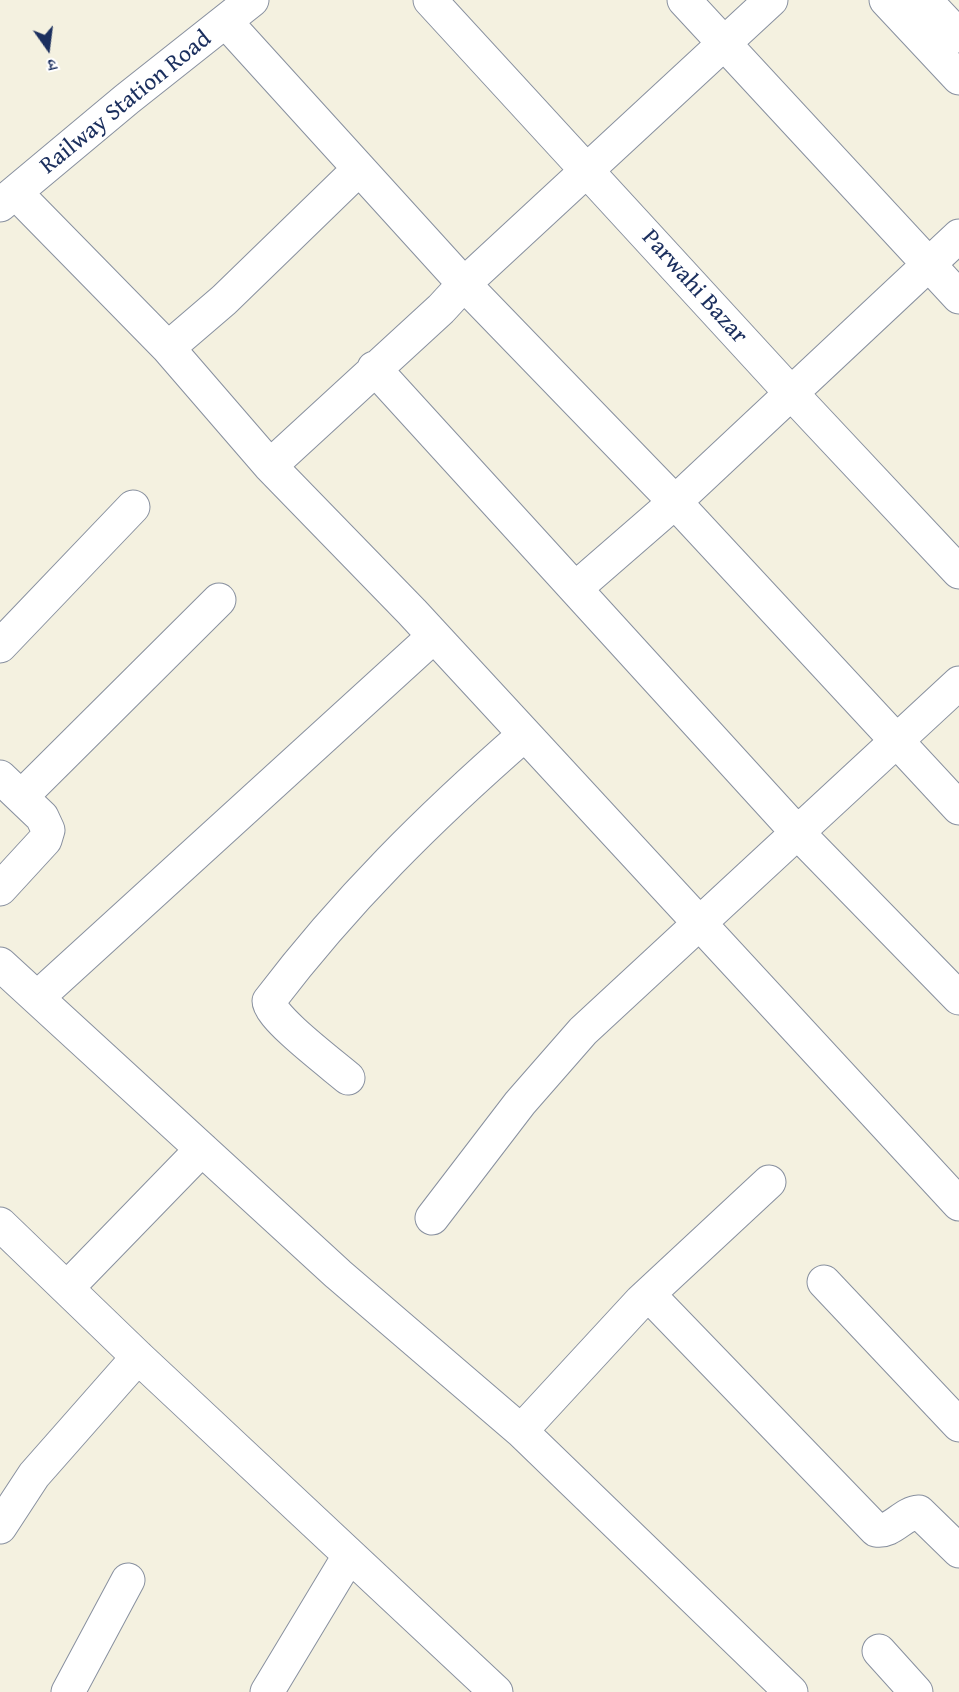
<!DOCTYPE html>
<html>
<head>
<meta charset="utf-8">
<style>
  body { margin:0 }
  #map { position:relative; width:959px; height:1692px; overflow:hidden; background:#f4f1e0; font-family:"Gentium Book Plus","Noto Serif Devanagari",serif }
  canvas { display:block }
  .north { position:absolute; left:18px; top:18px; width:60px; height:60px; -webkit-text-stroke:4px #fff; paint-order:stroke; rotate:166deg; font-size:16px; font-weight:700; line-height:24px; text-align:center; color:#1b2f5e }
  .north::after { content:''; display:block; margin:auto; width:21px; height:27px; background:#1b2f5e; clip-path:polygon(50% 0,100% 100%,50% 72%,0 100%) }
</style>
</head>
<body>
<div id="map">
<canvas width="959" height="1692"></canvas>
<div class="north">उ</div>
</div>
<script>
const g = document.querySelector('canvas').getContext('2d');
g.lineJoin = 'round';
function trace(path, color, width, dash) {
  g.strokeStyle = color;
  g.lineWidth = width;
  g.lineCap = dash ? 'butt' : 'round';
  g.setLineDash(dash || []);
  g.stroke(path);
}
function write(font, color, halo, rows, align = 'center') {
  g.font = font + ' "Gentium Book Plus",serif';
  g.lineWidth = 5;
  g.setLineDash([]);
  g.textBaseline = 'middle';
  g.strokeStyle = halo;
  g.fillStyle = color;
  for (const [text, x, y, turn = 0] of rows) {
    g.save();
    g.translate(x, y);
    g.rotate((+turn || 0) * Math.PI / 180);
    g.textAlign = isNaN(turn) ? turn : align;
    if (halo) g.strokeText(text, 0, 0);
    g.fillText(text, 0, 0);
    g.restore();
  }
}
const minor = new Path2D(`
  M430,0L791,393L959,572
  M684,0L959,297
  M886,0L959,78
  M925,0L959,36
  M226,22L464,284L771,0
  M16,193L168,348L224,300L359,169
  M0,205L127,99L252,0
  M168,348L270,466L412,612L959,1204
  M374,368L796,831L959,998
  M270,466L441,309L464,284L675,502L959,808
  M576,588L675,502L959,236
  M0,646L133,507
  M0,777L42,817L48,830L45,840L0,889
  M22,796L219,600
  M0,964L338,1274L521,1431L791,1692
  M38,997L433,637
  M348,1078C333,1065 269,1017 269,1001C345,901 430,817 524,735
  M432,1218L520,1103L583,1031L959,683
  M0,1224L138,1357L496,1692
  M824,1282L959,1425
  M67,1288L202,1149
  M649,1295L876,1530C892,1533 903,1513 919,1512L959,1551
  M521,1431L641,1301L769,1182
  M0,1527L34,1475L138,1357
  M879,1651L916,1692
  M68,1692L128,1580
  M267,1692L349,1556`);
trace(minor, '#88909f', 35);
trace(minor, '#fff', 33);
write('24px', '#1b2f5e', '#fff', [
  ["Railway Station Road",126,103,-39],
  ["Parwahi Bazar",694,287,48]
]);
</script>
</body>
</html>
